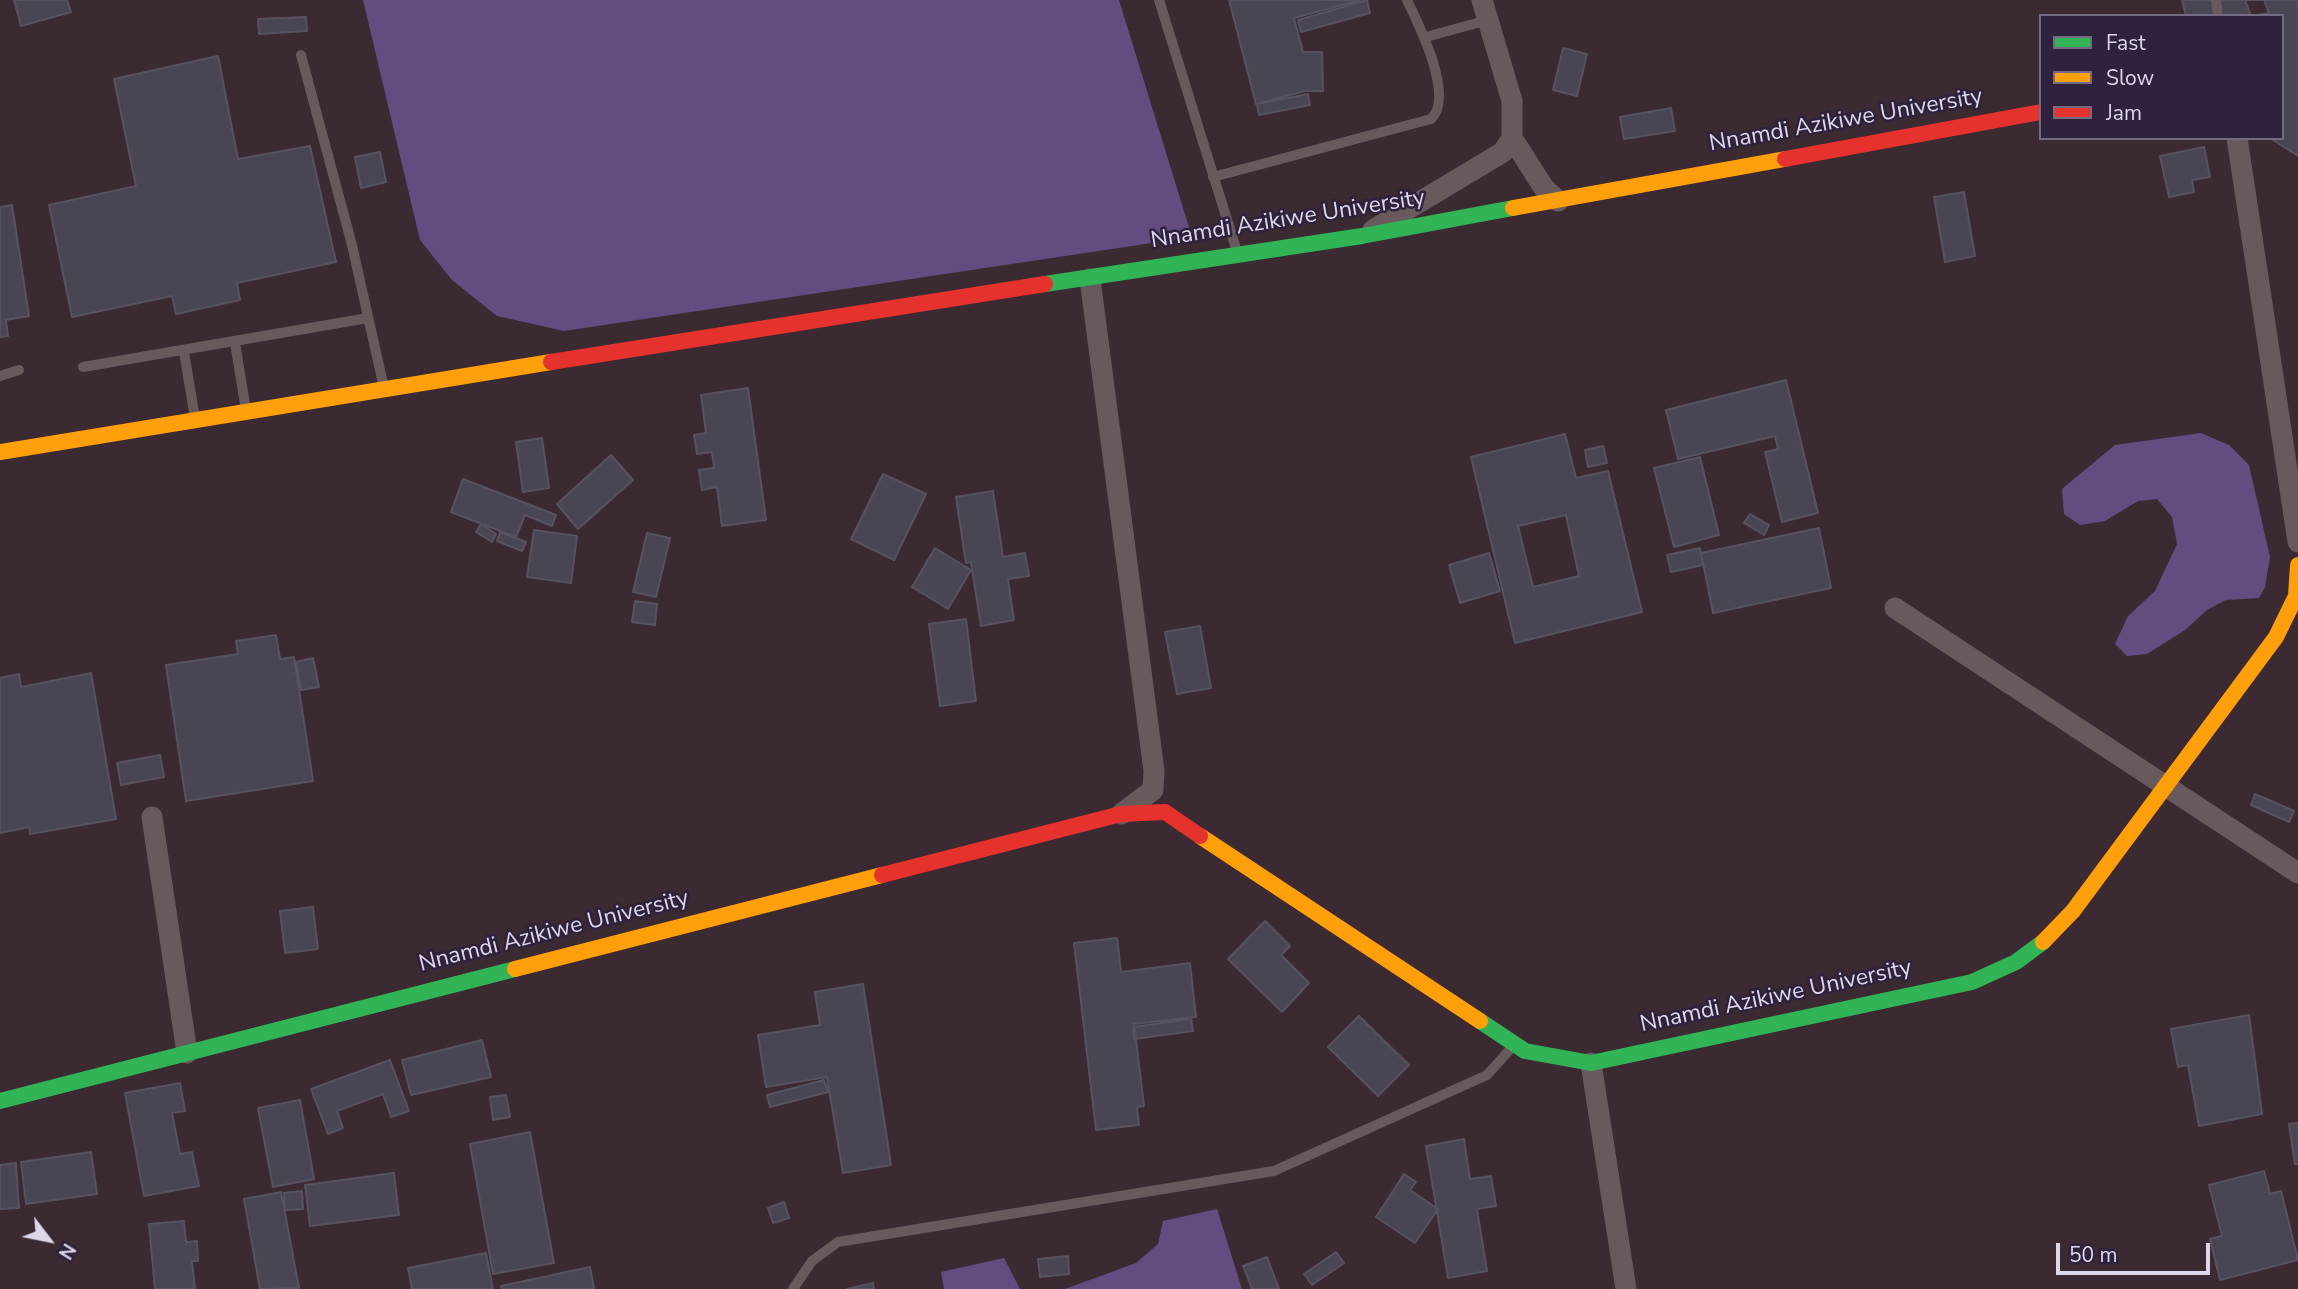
<!DOCTYPE html>
<html>
<head>
<meta charset="utf-8">
<style>
  body { margin:0 }
  #map { position:relative; width:2298px; height:1289px; overflow:hidden; background:#2f2837; font-family:"Nunito Sans",sans-serif }
  canvas { display:block }
  .legend { position:absolute; left:2039px; top:14px; width:245px; height:126px; box-sizing:border-box; background:#2e223d; border:2px solid #746a82; margin:0; padding:9px 12px; list-style:none; font-size:21px; color:#ded7e9 }
  .legend li { display:flex; align-items:center; gap:14px; height:35px }
  .legend b { width:35px; border:2px solid #746a82 }
  .north { position:absolute; left:14px; top:1205px; width:70px; height:70px; -webkit-text-stroke:5px #2e223d; paint-order:stroke; rotate:122deg; font-size:19px; font-weight:700; line-height:28px; text-align:center; color:#ded7e9 }
  .north::after { content:''; display:block; margin:auto; width:24px; height:32px; background:#ded7e9; clip-path:polygon(50% 0,100% 100%,50% 72%,0 100%) }
  .scale { position:absolute; left:2056px; top:1243px; width:154px; height:32px; box-sizing:border-box; border:4px solid #ded7e9; border-top:0; padding-left:9px; font-size:21px; line-height:24px; white-space:nowrap; color:#ded7e9; -webkit-text-stroke:5px #2e223d; paint-order:stroke }
</style>
</head>
<body>
<div id="map">
<canvas width="2298" height="1289"></canvas>
<ul class="legend">
<li><b style="height:9px;background:#30b455"></b>Fast</li>
<li><b style="height:9px;background:#ff9f0a"></b>Slow</li>
<li><b style="height:9px;background:#e5322d"></b>Jam</li>
</ul>
<div class="north">N</div>
<div class="scale">50 m</div>
</div>
<script>
const g = document.querySelector('canvas').getContext('2d');
g.lineJoin = 'round';
function fillPath(path, color) {
  g.fillStyle = color;
  g.fill(path, 'evenodd');
}
function trace(path, color, width, dash) {
  g.strokeStyle = color;
  g.lineWidth = width;
  g.lineCap = dash ? 'butt' : 'round';
  g.setLineDash(dash || []);
  g.stroke(path);
}
function write(font, color, halo, rows, align = 'center') {
  g.font = font + ' "Nunito Sans",sans-serif';
  g.lineWidth = 5;
  g.setLineDash([]);
  g.textBaseline = 'middle';
  g.strokeStyle = halo;
  g.fillStyle = color;
  for (const [text, x, y, turn = 0] of rows) {
    g.save();
    g.translate(x, y);
    g.rotate((+turn || 0) * Math.PI / 180);
    g.textAlign = isNaN(turn) ? turn : align;
    if (halo) g.strokeText(text, 0, 0);
    g.fillText(text, 0, 0);
    g.restore();
  }
}
fillPath(new Path2D(`
  M0,0H2298V1289H0ZM2041,16H2282V138H2041Z`), '#3b2a31');
fillPath(new Path2D(`
  M363,0H1119L1192,237L564,331L497,316L452,280L420,240Z
  M2201,433L2229,445L2249,465L2270,557L2265,587L2259,598L2226,600L2207,610L2185,630L2147,654L2127,656L2115,644L2128,616L2155,591L2177,544L2172,517L2157,499L2138,501L2105,521L2080,525L2064,514L2062,489L2115,445Z
  M1217,1209L1242,1289H1065L1136,1263L1158,1244L1163,1221Z
  M1004,1258L1020,1289H944L941,1272Z`), '#644c81');
const building = new Path2D(`
  M14,0H67L71,12L21,26Z
  M1229,0H1360L1294,18L1303,52H1322L1323,91H1305L1256,104Z
  M1367,0L1370,13L1301,32L1298,20Z
  M2182,0H2298V156L2270,138H2282V16H2186Z
  M2245,0H2264L2269,13L2251,16Z
  M306,17L307,31L259,34L258,19Z
  M1563,48L1587,54L1577,96L1553,90Z
  M218,56L238,159L310,146L336,262L237,283L240,300L176,314L172,296L72,317L49,205L136,186L114,79Z
  M1308,94L1310,105L1259,115L1257,104Z
  M1671,108L1675,131L1624,139L1620,117Z
  M2204,147L2210,177L2192,180L2194,192L2169,197L2160,156Z
  M380,152L386,182L361,188L355,157Z
  M1964,192L1975,256L1945,262L1934,197Z
  M12,205L29,316L6,320L8,336L0,337V207Z
  M1786,380L1818,513L1782,522L1765,452L1778,449L1775,436L1678,459L1666,410Z
  M748,388L766,520L722,526L717,487L702,490L699,470L714,468L712,452L697,454L694,435L706,433L701,395Z
  M1565,434L1576,478L1608,471L1642,612L1515,643L1471,457ZM1566,515L1579,576L1533,587L1518,526Z
  M542,438L549,488L523,492L516,442Z
  M1603,446L1607,463L1588,467L1585,450Z
  M611,455L633,480L578,529L557,504Z
  M1700,457L1719,535L1674,547L1654,468Z
  M883,474L926,494L894,560L851,539Z
  M463,479L556,515L552,526L525,515L516,537L451,512Z
  M993,491L1003,557L1025,553L1029,576L1008,579L1014,620L981,626L971,562L966,563L956,497Z
  M1750,514L1769,525L1764,535L1744,523Z
  M481,524L496,534L492,542L476,532Z
  M1819,528L1831,588L1713,613L1701,553Z
  M534,530L577,536L571,583L527,577Z
  M500,532L526,542L522,551L497,541Z
  M647,533L670,538L656,597L633,592Z
  M935,548L971,570L948,609L912,587Z
  M1700,548L1703,565L1671,572L1667,555Z
  M1489,553L1500,591L1460,603L1449,565Z
  M635,601L657,604L655,625L632,622Z
  M966,619L976,701L940,706L929,624Z
  M1200,626L1211,688L1177,694L1165,632Z
  M276,635L280,659L294,657L313,781L186,801L166,665L238,654L236,641Z
  M313,658L319,687L301,690L296,662Z
  M91,673L116,819L30,834L29,827L0,833V678L19,674L21,687Z
  M160,755L164,777L121,785L117,763Z
  M2255,794L2294,811L2289,822L2251,805Z
  M313,907L318,949L285,953L280,911Z
  M1265,921L1290,946L1281,955L1309,983L1282,1012L1228,959Z
  M1117,938L1121,972L1190,963L1196,1017L1134,1024L1144,1106L1137,1107L1139,1125L1096,1130L1074,943Z
  M863,984L891,1165L843,1173L827,1077L766,1087L758,1035L820,1025L815,992Z
  M2249,1015L2262,1114L2199,1126L2188,1065L2178,1067L2171,1029Z
  M1359,1016L1409,1065L1378,1096L1328,1047Z
  M1191,1019L1193,1031L1134,1039L1133,1027Z
  M482,1040L491,1077L411,1095L402,1060Z
  M390,1060L409,1111L391,1117L383,1094L337,1111L343,1128L328,1134L311,1089Z
  M824,1080L828,1092L770,1107L767,1095Z
  M180,1083L185,1111L172,1113L180,1154L192,1152L199,1186L144,1196L125,1093Z
  M506,1095L510,1117L493,1120L490,1097Z
  M300,1100L314,1179L273,1187L258,1108Z
  M2298,1123V1164H2295L2289,1124Z
  M530,1132L554,1263L493,1274L470,1144Z
  M1464,1139L1470,1179L1491,1176L1496,1206L1477,1209L1487,1271L1448,1278L1426,1146Z
  M91,1152L97,1194L26,1204L21,1162Z
  M16,1163L19,1208L0,1209V1165Z
  M2264,1171L2270,1194L2281,1191L2298,1260L2220,1280L2210,1239L2222,1236L2209,1185Z
  M394,1173L399,1215L310,1226L305,1185Z
  M1404,1174L1416,1182L1410,1190L1438,1209L1415,1243L1376,1217Z
  M302,1191L303,1209L285,1210L284,1193Z
  M281,1192L299,1288L260,1289L244,1199Z
  M784,1202L789,1218L773,1223L768,1208Z
  M184,1221L186,1242L197,1241L198,1261H192L195,1289H155L149,1224Z
  M1336,1252L1344,1263L1312,1285L1304,1274Z
  M486,1253L493,1289H412L408,1268Z
  M1068,1256L1069,1274L1040,1277L1038,1259Z
  M1267,1257L1279,1289H1252L1243,1266Z
  M590,1267L594,1289H502L501,1286Z
  M873,1283L874,1289H847Z`);
fillPath(building, '#4a4552');
trace(building, '#57525f', 2);
trace(new Path2D(`
  M1159,0L1238,255
  M2216,0L2218,16
  M1426,37L1488,20
  M301,55L352,245L384,388
  M1213,177L1431,119C1455,97 1419,25 1407,0
  M235,343L246,410
  M184,352L195,418
  M83,367L368,318
  M0,376L19,370
  M793,1289L812,1261L838,1242L1274,1171L1487,1075L1515,1044`), '#68595d', 10);
trace(new Path2D(`
  M1512,138L1544,188L1558,201
  M2237,138L2298,542
  M1373,230L1503,152L1512,138V101L1482,0
  M1090,279L1154,771L1153,790L1121,814
  M1895,608L2298,873
  M152,817L187,1053
  M1591,1063L1626,1289`), '#68595d', 21);
trace(new Path2D(`
  M1045,284L1362,236L1513,208
  M1480,1021L1525,1051L1591,1063L1972,982L2016,962L2043,942
  M0,1101L515,969`), '#30b455', 16);
trace(new Path2D(`
  M1513,208L1785,159
  M0,452L551,362
  M1200,836L1480,1021
  M2043,942L2073,911L2276,637L2296,596L2298,565
  M515,969L882,875`), '#ff9f0a', 16);
trace(new Path2D(`
  M1785,159L2041,112
  M551,362L1045,284
  M882,875L1121,814L1165,812L1200,836`), '#e5322d', 16);
write('23px', '#ded7e9', '#2e223d', [
  ["Nnamdi Azikiwe University",1846,121,-10],
  ["Nnamdi Azikiwe University",1288,220,-9],
  ["Nnamdi Azikiwe University",554,932,-14],
  ["Nnamdi Azikiwe University",1776,997,-12]
]);
</script>
</body>
</html>
